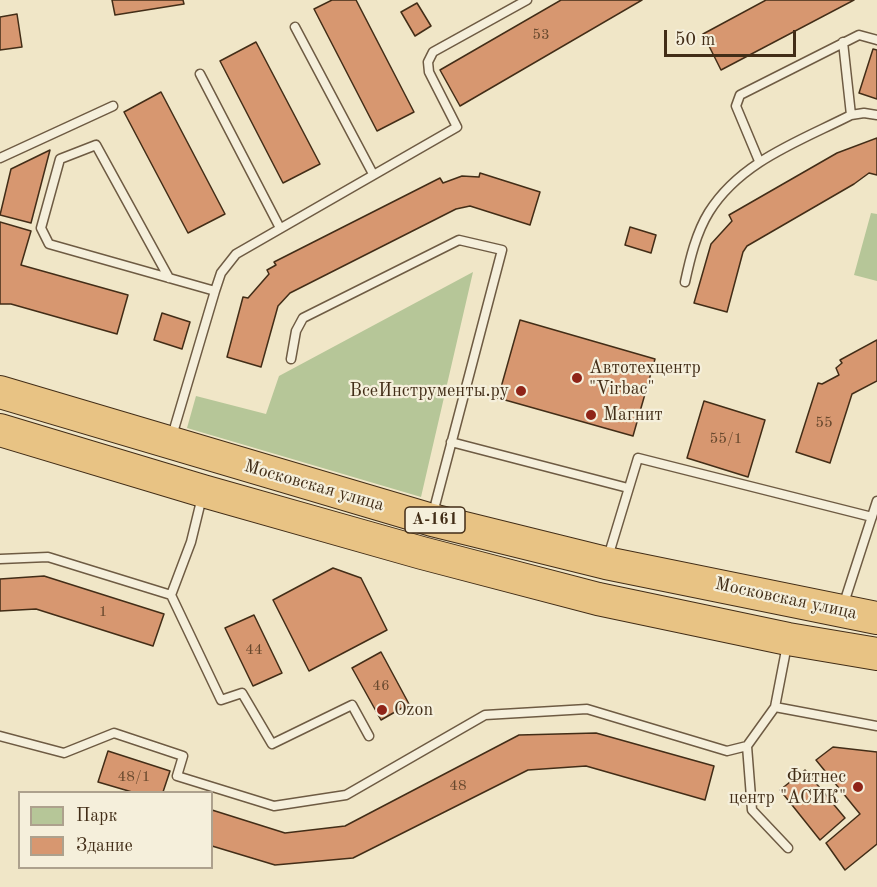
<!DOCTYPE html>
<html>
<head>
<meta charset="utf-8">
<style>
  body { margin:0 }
  #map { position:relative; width:877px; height:887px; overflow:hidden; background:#f0e6c7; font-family:"Old Standard TT",serif }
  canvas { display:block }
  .legend { position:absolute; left:18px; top:791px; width:195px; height:78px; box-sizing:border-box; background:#f5efdb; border:2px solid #ada18d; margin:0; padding:8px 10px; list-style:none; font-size:18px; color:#422d17 }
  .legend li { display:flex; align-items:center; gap:12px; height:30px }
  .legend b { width:30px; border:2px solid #ada18d }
  .scale { position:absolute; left:664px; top:30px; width:132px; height:27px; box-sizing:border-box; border:3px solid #422d17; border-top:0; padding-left:8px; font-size:18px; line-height:21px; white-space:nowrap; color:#422d17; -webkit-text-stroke:4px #f5efdb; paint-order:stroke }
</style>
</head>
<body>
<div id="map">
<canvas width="877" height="887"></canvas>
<ul class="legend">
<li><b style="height:16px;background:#b6c698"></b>Парк</li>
<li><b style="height:16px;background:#d79770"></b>Здание</li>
</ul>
<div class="scale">50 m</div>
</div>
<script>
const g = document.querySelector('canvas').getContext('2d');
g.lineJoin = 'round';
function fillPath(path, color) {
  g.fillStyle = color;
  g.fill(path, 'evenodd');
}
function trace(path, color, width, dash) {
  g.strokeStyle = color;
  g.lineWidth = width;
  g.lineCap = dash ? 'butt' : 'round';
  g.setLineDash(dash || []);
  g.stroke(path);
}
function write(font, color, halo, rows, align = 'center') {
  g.font = font + ' "Old Standard TT",serif';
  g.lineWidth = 4.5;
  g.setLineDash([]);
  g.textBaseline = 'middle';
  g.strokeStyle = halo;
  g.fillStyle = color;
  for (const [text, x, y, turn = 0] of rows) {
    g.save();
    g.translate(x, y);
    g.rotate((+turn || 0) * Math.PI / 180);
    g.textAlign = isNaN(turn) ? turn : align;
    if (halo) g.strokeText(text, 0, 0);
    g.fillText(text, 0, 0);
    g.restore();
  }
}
fillPath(new Path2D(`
  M871,213L877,214V281L854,275Z
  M473,272L421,497L187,428L196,396L266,414L279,376Z`), '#b6c698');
const building = new Path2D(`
  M112,0H183L184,4L115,15Z
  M332,0H356L414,112L377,131L314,9Z
  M561,0H642L460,106L440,70Z
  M766,0H854L721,70L703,34Z
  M417,3L431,26L415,36L401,12Z
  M17,14L22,47L0,50V17Z
  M256,42L320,164L283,183L220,61Z
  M873,49L877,50V99L859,93Z
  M161,92L225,214L188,233L124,112Z
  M877,138V175L869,173L854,184L747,246L743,252L727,312L694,303L711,244L732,221L729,215L837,153Z
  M50,150L31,223L0,215L11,169Z
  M480,173L540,192L530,225L470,206L456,209L290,293L278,306L261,367L227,357L243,297L248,298L269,274L267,270L276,265L274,262L440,178L443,183L462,176L479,177Z
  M0,222L31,231L21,265L128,295L117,334L11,304H0Z
  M630,227L656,235L651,253L625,245Z
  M162,313L190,322L182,349L154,340Z
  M520,320L655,359L633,436L498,398Z
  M877,340V381L852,394L830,463L796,452L818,383L822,384L839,375L836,368L842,363L840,360Z
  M704,401L765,420L748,477L687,458Z
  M333,568L361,578L387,630L309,671L273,600Z
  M44,576L164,614L153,646L36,609L0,611V579Z
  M254,615L282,673L253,686L225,628Z
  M381,652L409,704L381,720L352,668Z
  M596,733L714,766L705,800L586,766L528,770L353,858L275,865L212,846V810L285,833L345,826L519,735Z
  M833,747L877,752V844L845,870L826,843L860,814L816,760Z
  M108,751L170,771L163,792H132L98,782Z
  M805,770L845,818L820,840L780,790Z`);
fillPath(building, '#d79770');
trace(building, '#422d17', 1.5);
const lane = new Path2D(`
  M295,27L373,174
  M843,42L851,115
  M200,74L280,228
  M0,158L113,106
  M759,161L736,106L740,95L859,35L877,40
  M169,278L96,145L60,159L41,228L49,244L215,291
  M685,282C690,259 696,233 709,212C741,161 800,141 851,115L864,113L877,115
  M291,359L296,331L303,318L459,240L502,250L433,513
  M172,436L215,291L221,273L236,254L457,127L429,72L428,62L433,52L527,0
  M451,442L628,488
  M608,557L638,458L872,517
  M0,559L48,557L171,595L191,542L202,497
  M171,595L221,700L242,693L272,744L352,705L369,736
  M843,606L877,501
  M775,707L877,726
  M0,736L64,753L114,733L183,756L177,776L274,806L346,795L485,715L587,709L727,751L747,746L775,707L787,645
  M747,746L752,810L788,848`);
const highway = new Path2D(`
  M0,392L432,520L606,563L877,618
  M0,430L203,491L422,553L598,599L788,639L877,654`);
trace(lane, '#6e5b43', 11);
trace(highway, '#422d17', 34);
trace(lane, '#f5efdb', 8);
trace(highway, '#e8c384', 32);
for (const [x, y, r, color] of [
  [577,378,6,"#8f2418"],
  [521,391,6,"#8f2418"],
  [591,415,6,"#8f2418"],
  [382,710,6,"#8f2418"],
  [858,787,6,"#8f2418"]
]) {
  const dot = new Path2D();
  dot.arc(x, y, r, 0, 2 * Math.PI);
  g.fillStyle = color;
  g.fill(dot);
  trace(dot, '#f5efdb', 2);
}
write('15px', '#67482d', null, [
  ["53",541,35],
  ["55",824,423],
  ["55/1",726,439],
  ["1",103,612],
  ["44",254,650],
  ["46",381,686],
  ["48/1",134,777],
  ["48",458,786]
]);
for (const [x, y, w] of [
  [435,520,60]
]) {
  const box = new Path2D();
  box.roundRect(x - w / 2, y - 13, w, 26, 4.5);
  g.fillStyle = '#f5efdb';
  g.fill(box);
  trace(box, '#422d17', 1.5);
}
write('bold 16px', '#422d17', null, [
  ["А-161",435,520]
]);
write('18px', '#422d17', '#f5efdb', [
  ["Автотехцентр",589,368],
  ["\"Virbac\"",589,389],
  ["ВсеИнструменты.ру",509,391,"right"],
  ["Магнит",603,415],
  ["Ozon",394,710],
  ["Фитнес",846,777,"right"],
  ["центр \"АСИК\"",846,798,"right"]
], 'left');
write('18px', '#422d17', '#f5efdb', [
  ["Московская улица",314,486,16],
  ["Московская улица",786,599,12]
]);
</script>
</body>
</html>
